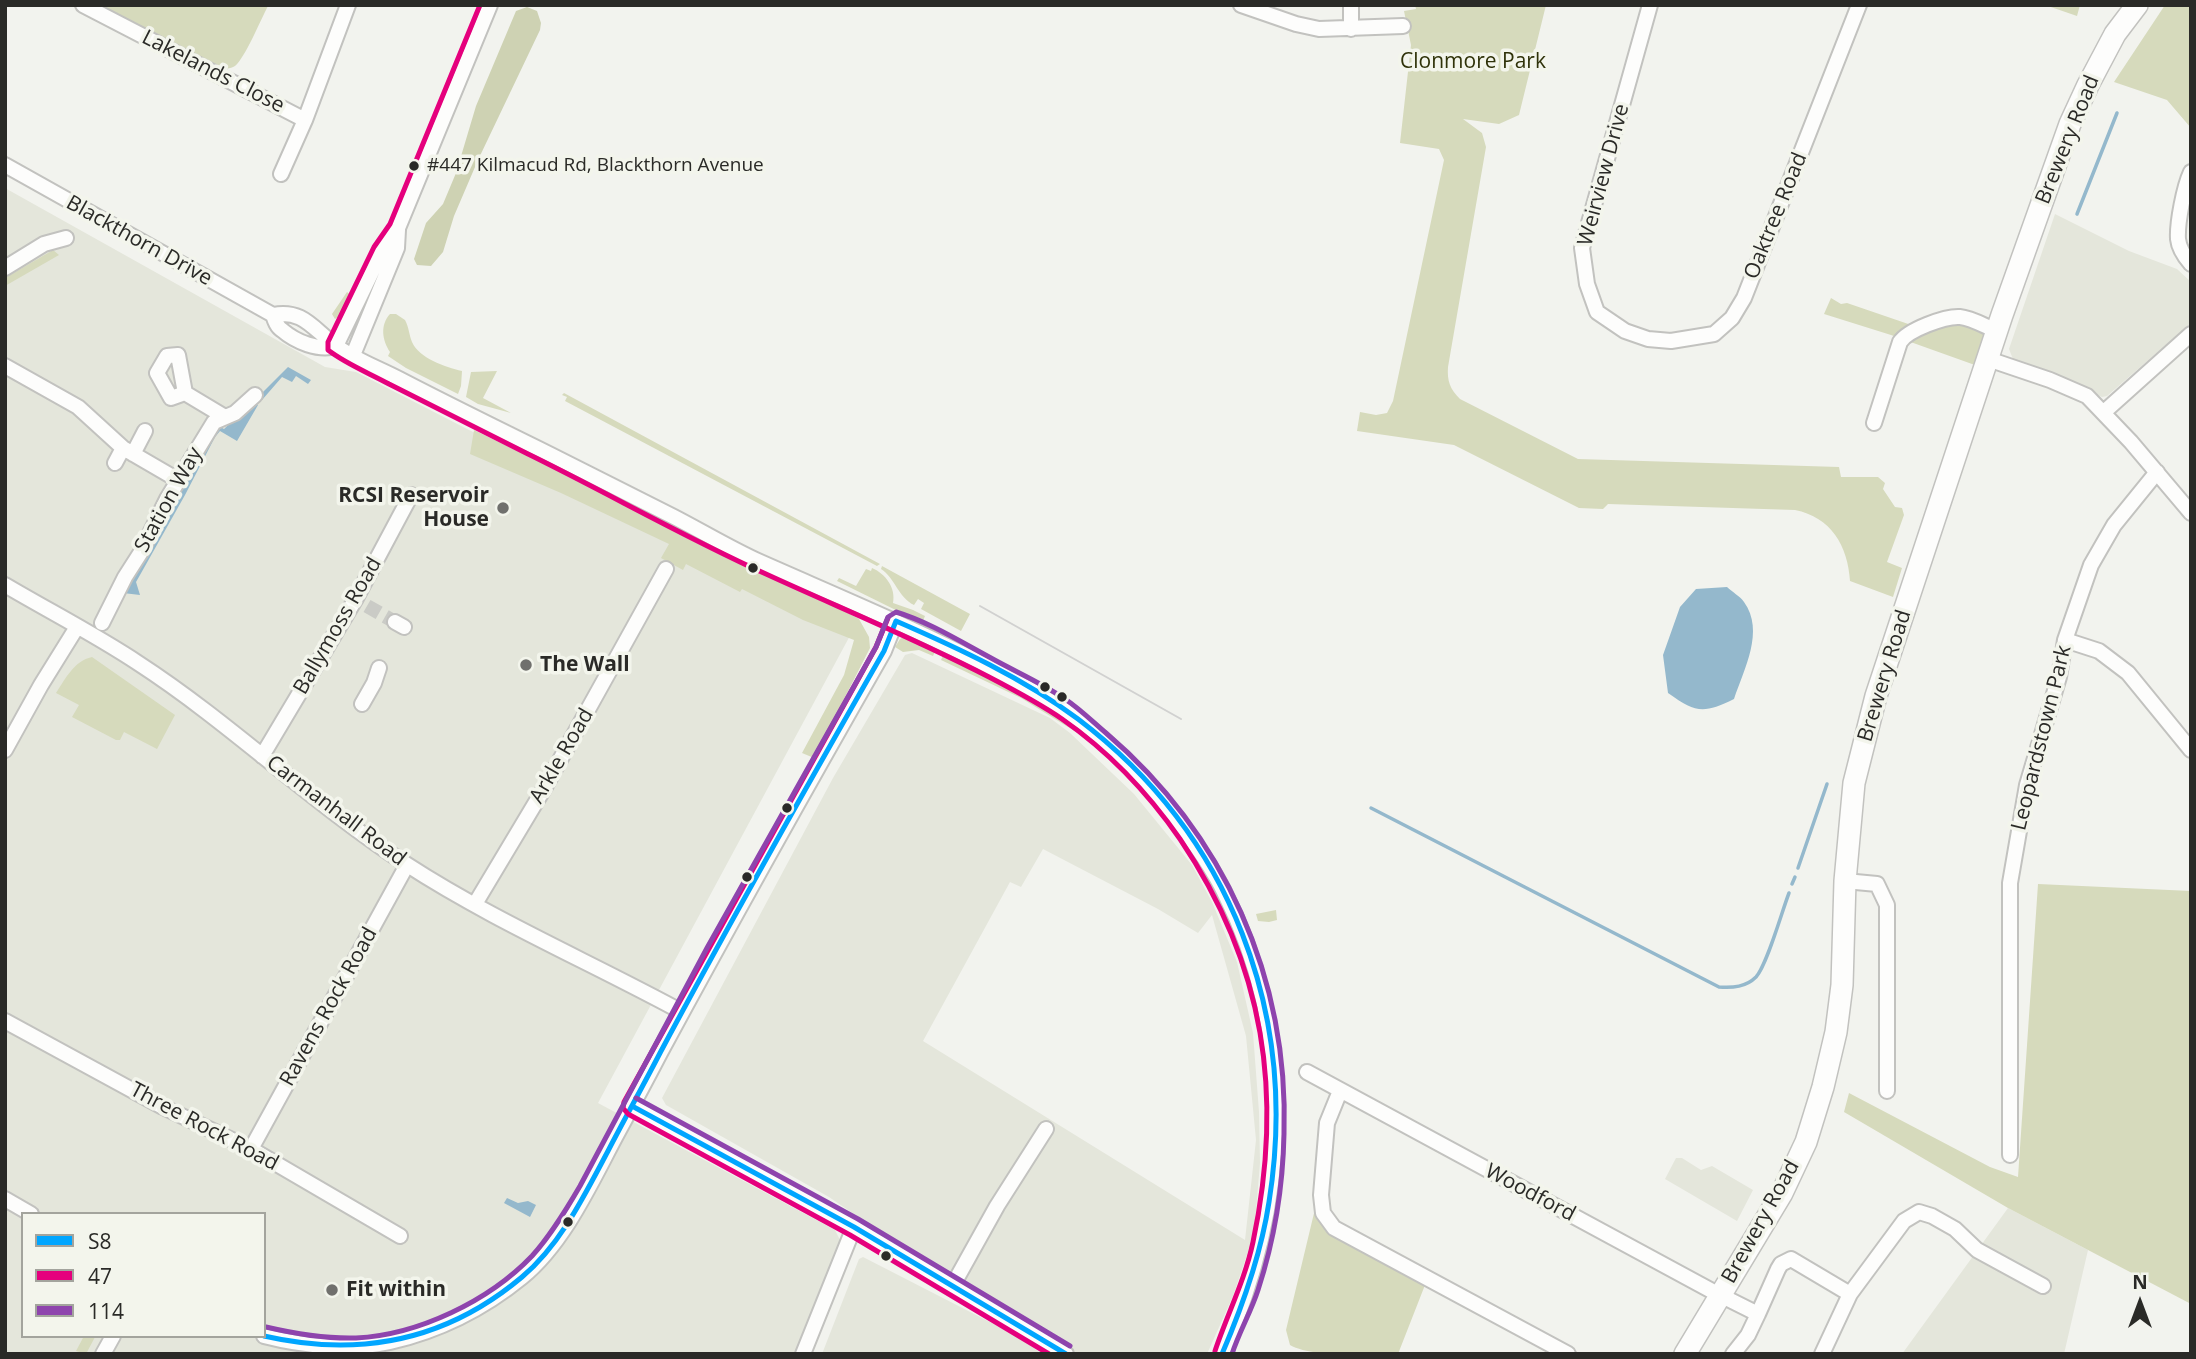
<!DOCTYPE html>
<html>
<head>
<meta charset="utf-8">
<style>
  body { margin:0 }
  #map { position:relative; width:2196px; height:1359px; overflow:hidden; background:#f2f3ee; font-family:"Open Sans",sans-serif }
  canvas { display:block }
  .frame { position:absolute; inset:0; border:7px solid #2a2a27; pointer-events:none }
  .legend { position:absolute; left:21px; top:1212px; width:245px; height:126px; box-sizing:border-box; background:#f3f5ec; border:2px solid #a3a49d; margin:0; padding:9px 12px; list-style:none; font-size:21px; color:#2a2a27 }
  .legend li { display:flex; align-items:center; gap:14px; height:35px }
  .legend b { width:35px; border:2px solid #a3a49d }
  .north { position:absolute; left:2105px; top:1268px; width:70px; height:70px; -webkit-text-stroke:5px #f3f5ec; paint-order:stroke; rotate:0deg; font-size:19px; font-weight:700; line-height:28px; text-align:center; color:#2a2a27 }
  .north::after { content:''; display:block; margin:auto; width:24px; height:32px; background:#2a2a27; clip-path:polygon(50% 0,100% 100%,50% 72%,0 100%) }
</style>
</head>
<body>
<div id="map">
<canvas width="2196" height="1359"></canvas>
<div class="frame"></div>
<ul class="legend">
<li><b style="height:9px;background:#00a6ff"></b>S8</li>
<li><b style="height:9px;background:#e5007d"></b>47</li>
<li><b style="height:9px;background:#8e44ad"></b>114</li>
</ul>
<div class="north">N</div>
</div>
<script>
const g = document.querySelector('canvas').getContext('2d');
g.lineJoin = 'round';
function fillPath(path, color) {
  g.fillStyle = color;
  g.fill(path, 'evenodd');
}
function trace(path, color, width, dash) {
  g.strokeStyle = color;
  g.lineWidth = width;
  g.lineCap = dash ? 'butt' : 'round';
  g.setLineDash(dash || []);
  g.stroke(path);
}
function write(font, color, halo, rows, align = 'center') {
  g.font = font + ' "Open Sans",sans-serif';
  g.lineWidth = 7;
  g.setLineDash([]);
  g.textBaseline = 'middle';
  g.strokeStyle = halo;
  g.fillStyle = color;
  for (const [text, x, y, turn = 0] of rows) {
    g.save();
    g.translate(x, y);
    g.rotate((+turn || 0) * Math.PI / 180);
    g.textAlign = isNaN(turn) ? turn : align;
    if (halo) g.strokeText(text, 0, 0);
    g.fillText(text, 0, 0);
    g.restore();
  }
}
fillPath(new Path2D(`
  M5,188L325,367L356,372L469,430L791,583L859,619L598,1103L835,1230L840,1240L797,1354H5ZM23,1214H264V1336H23Z
  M2055,214L2129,251L2177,269L2191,282V323L2107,396L2102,397L2013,359L2009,349Z
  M912,653L1050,718L1070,733L1134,794L1192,865L1212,902L1237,962L1253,1033L1259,1112L1260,1163L1255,1224L1249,1249L1233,1296L1207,1354H1079L943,1275L829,1197L666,1105L662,1098L833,778L905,655ZM1043,849L1158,909L1198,933L1212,915L1246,1036L1256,1140L1245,1240L923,1041L1010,882L1021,887Z
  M1676,1158H1682L1701,1170L1712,1166L1753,1190L1737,1221L1665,1179Z
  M2008,1208L2088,1250L2064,1354H1902Z
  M863,1257L1017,1336L1042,1354H822L859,1259Z`), '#e4e6db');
fillPath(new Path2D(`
  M95,5H268V6C261,19 245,58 235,66C230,69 224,69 218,69Z
  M1415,5H1546L1519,115L1499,124L1463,119L1482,133L1486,147L1448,367C1447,381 1450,389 1460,399L1578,459L1839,467L1841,477H1878L1885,483L1883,489L1895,507L1902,508L1904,515L1887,562L1902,568L1893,597L1850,581C1848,546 1831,517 1795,510L1608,504L1603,509L1579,508L1454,445L1357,431L1360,412L1376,415L1387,413L1393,401L1444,160L1439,149L1400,143L1411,45L1404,11L1416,9Z
  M2045,5H2080L2077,16Z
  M2165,5H2191V128L2167,100L2114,82Z
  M53,250L59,255L5,286V278Z
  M347,292L352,296C352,304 342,316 335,319L332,314Z
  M1831,298L1841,304L1847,303L1920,328L1960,317L1997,330L1986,369L1891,335L1824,314Z
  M390,314H396L405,320C409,327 409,335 412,342C419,358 445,367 462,371L461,386L458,394L406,368L388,356L390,352C382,340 380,325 390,314Z
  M497,371L483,398L511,413L478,404L466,397L471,372Z
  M564,393L880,564L877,566L565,401L567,397L562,395Z
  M474,430L791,583L859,619L869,637L870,648L814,758L802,753L844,675L854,640L803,620L742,589L740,592L686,564L683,570L661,558L669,544L561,493L470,454Z
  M882,566L970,614L961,631L921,609L924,603L918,599L914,605C898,597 895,578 881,569Z
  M872,568C886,574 896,588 893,603L913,610L925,616L922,623L837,581L839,578L856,586L866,569L871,571Z
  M907,635H912L937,647L933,656L919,650L903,652L895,647L900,639Z
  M945,651L954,655L963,664C985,674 1076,715 1081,735L1021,698L941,660Z
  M92,657L175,715L157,749L124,732L120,740H116L72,717L79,705L56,693C66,678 74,661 92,657Z
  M2038,884L2191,891V1304L2008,1208L1844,1112L1849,1093L1990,1167L2018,1177Z
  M1276,910L1277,920L1269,922L1258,921L1256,914Z
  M1315,1209L1320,1223L1331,1234L1425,1285L1398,1354C1371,1354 1312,1358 1290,1345L1286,1330Z
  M84,1336L95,1337L86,1354L76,1351Z`), '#d6dabc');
fillPath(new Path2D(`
  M527,7L537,11L541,23L540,30L478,160L454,216L443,252L431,266L417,265L414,259L426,223L443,204L456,173L476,106L516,11Z`), '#ced2b3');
fillPath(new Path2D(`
  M288,367L311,380L308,384L296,376L292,382L282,377L262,400L258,397Z
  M253,401L258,405L237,441L220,431L215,437L185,495L140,575L136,582L140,595L123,593L217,425L224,429Z
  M1727,587C1732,592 1740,596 1744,602C1765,631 1744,669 1734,699C1703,714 1696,713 1668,693L1663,655L1680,607L1696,589Z
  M507,1198L518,1203L528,1201L536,1205L530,1217L504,1203Z`), '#94b8cc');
trace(new Path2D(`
  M2077,214L2117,113
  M1371,808L1719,987C1733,988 1746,987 1756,977C1767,965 1782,911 1789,893
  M1798,868L1827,784
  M1792,884L1795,877`), '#94b8cc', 3.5);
trace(new Path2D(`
  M367,606L395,622`), '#cacbc6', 14, [14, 7]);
const minor = new Path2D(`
  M83,5L305,120
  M1241,5L1296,24L1319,29L1403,26
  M1650,5L1582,248L1587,284L1597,312L1625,331L1648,339L1671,341L1714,334L1732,318L1744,298L1859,5
  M1351,29V5
  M5,165L273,315C275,321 277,327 282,330C296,342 318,351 336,346
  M2191,172C2184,187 2177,223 2178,239C2179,249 2185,257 2191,264
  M281,174L305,120L348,5
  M5,268L44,244L66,238
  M273,315C303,309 313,329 335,345C353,359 378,368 399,379C449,405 500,430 551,455C592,476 633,496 674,517C703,532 731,549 760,562C839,597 919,630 995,670C1019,683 1044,696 1066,711C1108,739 1144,777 1175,818C1193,841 1211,865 1224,892C1298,1039 1288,1207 1222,1354
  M336,346L382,251L398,228L490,5
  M353,355L397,248L398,230
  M1988,359L2050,380L2087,396L2131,442L2191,513
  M5,366L78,407L123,448L178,480
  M185,393L171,398L157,373L167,356L178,355L185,393L225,417
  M2104,412L2191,334
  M1874,423L1900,342C1908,330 1945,316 1960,317C1972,318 1986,327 1997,331
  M133,454L145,431
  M115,463L123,448
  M5,585C49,611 96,635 138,663C232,724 312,803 406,864C492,920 592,963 682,1012
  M395,622L404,627
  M102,623L125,577L141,552L167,499L214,422L235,413L255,395
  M2065,640L2099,651L2128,673L2191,750
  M362,704L374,683L379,668
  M5,750L41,685L77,627
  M262,756L355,600L411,495
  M1845,881L1877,884L1887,905V1091
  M475,904L545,787L666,569
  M5,1021L163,1107L251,1149L400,1236
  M1307,1072L1712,1291L1758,1314L1748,1335L1733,1354
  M1340,1091L1327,1123L1321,1195L1323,1213L1334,1228L1568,1354
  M632,1106L854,1227L1066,1354
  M251,1149L407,865
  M2010,1155V883L2027,785L2059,677L2065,640L2091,565L2114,525L2157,472
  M5,1199L31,1214
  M953,1285L997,1206L1046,1129
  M1850,1294L1904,1221L1919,1212L1932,1216L1955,1229L1977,1250L2043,1286
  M1758,1314L1778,1269L1781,1264L1791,1259L1850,1294L1822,1354
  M264,1336C303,1346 350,1351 390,1342C438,1331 484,1308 522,1277C565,1242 592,1180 618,1132C632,1106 646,1080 660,1053C733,918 808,784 884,651L896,621
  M103,1354L113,1336
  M803,1354L854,1227`);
const highway = new Path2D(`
  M1685,1354L1782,1193L1806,1142L1823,1087L1836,1032L1842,985L1845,881L1854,783L1876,696L2002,315L2070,124L2088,85L2115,34L2137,5`);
trace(minor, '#c2c2bf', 18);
trace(highway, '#c2c2bf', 24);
trace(minor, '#fdfdfc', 14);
trace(highway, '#fdfdfc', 21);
trace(new Path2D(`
  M980,606L1181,719`), '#d1d1d0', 2);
trace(new Path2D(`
  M896,621C958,648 1023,678 1078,719C1231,835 1299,1014 1269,1202C1261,1255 1243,1305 1222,1354
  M632,1106L854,1227L1066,1354
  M264,1336C360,1358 446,1341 522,1277C561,1244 584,1196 608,1151C625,1118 643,1086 660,1053C732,918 808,784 884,651L896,621`), '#00a6ff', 5);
trace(new Path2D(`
  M480,5L390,224L374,247L328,342V350C346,364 369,373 389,384C434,407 480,430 526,453C606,492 684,537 766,574C840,608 916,639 989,677C1014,690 1039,703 1062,719C1108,751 1148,793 1180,839C1265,965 1284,1095 1253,1242C1245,1280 1227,1315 1215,1351
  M888,618L876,647L624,1102L623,1108L628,1114L850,1235L1049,1354`), '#e5007d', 5);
trace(new Path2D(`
  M636,1098L858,1219L1070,1346
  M266,1327C296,1334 325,1339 356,1338C418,1335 489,1301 532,1256C551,1235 566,1210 580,1186L707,948L876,647L888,617L896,612C929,622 961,642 991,658C1016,672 1042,683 1065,699C1080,709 1093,722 1106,733C1224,834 1289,978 1284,1134C1283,1186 1274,1241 1258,1290C1251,1312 1239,1332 1232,1354`), '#8e44ad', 5);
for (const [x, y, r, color] of [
  [414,166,6,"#2a2a27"],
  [503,508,7,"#70706d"],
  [753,568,6,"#2a2a27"],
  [526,665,7,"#70706d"],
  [1045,687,6,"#2a2a27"],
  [1062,697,6,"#2a2a27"],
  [787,808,6,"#2a2a27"],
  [747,877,6,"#2a2a27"],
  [568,1222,6,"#2a2a27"],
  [886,1256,6,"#2a2a27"],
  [332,1290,7,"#70706d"]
]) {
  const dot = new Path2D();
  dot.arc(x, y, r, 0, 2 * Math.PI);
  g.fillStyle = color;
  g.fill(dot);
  trace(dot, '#f3f5ec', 2.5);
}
write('19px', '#2a2a27', '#f3f5ec', [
  ["#447 Kilmacud Rd, Blackthorn Avenue",427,166]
], 'left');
write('21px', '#2f3209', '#f3f5ec', [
  ["Clonmore Park",1473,62]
]);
write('21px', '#2a2a27', '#f3f5ec', [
  ["Lakelands Close",213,72,27],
  ["Brewery Road",2068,140,-68],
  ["Weirview Drive",1604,175,-75],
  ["Oaktree Road",1776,216,-68],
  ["Blackthorn Drive",139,241,29],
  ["Station Way",169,500,-61],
  ["Ballymoss Road",338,626,-60],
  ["Brewery Road",1885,676,-73],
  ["Leopardstown Park",2042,738,-76],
  ["Arkle Road",562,756,-60],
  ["Carmanhall Road",336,811,37],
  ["Ravens Rock Road",329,1007,-61],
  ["Three Rock Road",204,1127,28],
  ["Woodford",1530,1193,28],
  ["Brewery Road",1761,1222,-61]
]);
write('bold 21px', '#2a2a27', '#f3f5ec', [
  ["RCSI Reservoir",489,496,"right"],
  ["House",489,520,"right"],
  ["The Wall",540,665],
  ["Fit within",346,1290]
], 'left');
</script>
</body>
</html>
